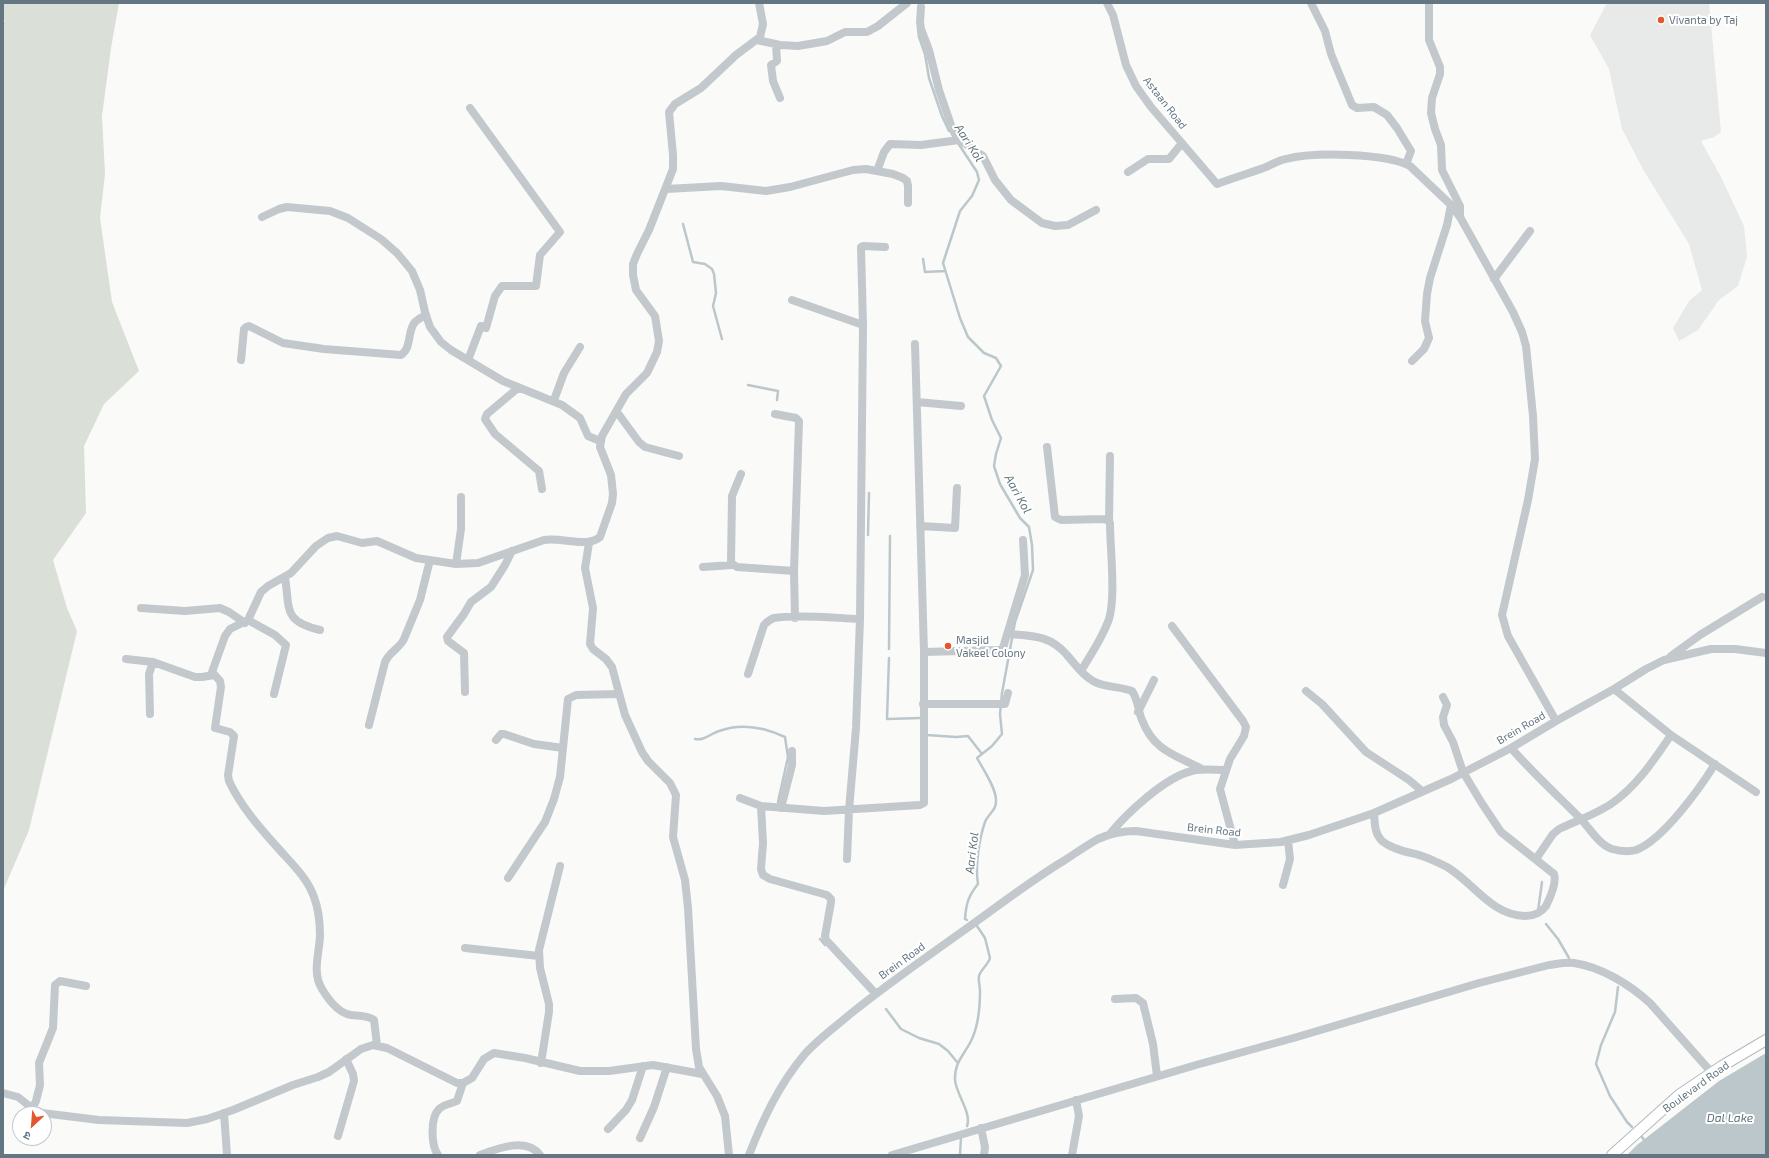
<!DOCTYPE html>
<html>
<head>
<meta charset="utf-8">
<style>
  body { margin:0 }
  #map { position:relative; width:1769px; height:1158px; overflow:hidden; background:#fafaf8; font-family:"Exo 2","Noto Sans Devanagari",sans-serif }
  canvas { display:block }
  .frame { position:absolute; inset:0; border:4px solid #657683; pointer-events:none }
  .north { position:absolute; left:12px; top:1106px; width:40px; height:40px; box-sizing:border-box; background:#fff; border:1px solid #c1c8cd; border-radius:50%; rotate:206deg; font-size:11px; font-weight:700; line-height:16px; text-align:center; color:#657683 }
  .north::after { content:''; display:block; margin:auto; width:14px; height:18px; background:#e4572e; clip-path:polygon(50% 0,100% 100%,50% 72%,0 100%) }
</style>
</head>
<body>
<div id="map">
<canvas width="1769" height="1158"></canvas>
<div class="frame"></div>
<div class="north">उ</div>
</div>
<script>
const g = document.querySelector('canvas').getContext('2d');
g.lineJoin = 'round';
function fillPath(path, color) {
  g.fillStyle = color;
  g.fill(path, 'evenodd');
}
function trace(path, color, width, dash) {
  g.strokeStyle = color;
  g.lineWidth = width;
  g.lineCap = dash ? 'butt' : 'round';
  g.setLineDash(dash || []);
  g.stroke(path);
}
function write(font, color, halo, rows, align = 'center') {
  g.font = font + ' "Exo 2",sans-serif';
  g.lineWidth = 4;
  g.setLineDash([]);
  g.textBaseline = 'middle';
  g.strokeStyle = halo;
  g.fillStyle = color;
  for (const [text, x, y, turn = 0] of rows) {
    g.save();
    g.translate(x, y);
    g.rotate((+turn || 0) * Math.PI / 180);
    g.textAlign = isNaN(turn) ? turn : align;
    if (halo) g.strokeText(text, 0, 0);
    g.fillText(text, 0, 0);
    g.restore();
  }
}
fillPath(new Path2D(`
  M1607,3H1709L1721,132L1714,137L1701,141L1721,177L1744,226L1747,257L1738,286L1719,300L1698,330L1679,341L1673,328L1689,301L1702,290L1689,244L1644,171L1622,129L1609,69L1590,35Z`), '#e8e9e9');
fillPath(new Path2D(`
  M3,3H119L111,48L102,116L105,174L100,218L112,302L139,371L104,404L84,446L86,513L53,560L67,608L77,631L29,830L3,891V24L5,21L3,19Z`), '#dadfd7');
fillPath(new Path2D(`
  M1766,1053V1155H1627L1637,1145L1719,1081Z`), '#bbc7cb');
trace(new Path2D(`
  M918,29L919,37L925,54L929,78L942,116L949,131
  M958,143L977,172L979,180L972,196L960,211L943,263L960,318L968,337L984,353L996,358L1001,366L984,396L992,420L1001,438L996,454L994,466L1000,484L1020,518L1029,527L1032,545L1033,570L1015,622L1002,693L1000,714L1002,734L992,746L977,758C983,769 996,788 996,800C997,810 988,814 985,822C979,839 975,866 978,884C969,895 966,903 965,919L967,920
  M683,224L693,262L705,264L712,269L714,274L716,293L713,306L722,339
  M923,259L925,272L945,271
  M748,385L778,391L777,400
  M868,535L869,493
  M889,649L890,536
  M889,658L887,719L921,718
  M926,733L927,735L956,737L968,736L982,754
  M695,739C704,741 710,734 719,731C741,723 764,727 785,737L788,757L778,802
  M1538,911L1542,882
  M1546,924L1558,939L1569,958
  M820,939L825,945
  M1618,987L1615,1012L1601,1045L1596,1064L1610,1096L1627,1122L1632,1127
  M886,1009L901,1029L919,1038L939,1044L948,1051L957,1062
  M967,1126C972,1113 956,1094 955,1080C954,1063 964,1055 971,1041C978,1027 980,1007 980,991C980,986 978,981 979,976C981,969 988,965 990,958L985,938L977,926
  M1642,1137L1644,1140
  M960,1155L961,1138`), '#bbc7cb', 2.5);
const major = new Path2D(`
  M1612,1155L1679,1095L1722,1066L1766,1040`);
trace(major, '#b5babe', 12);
trace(new Path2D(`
  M1107,3L1113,15L1126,65L1136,86L1151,107L1217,184C1233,178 1250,173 1266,167C1273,164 1279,160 1286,159C1312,152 1386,153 1410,166L1451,205L1460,217L1513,312L1522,332L1526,346L1533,416L1535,459L1528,500L1502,615L1508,636L1556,721
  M1311,3L1325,31L1331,54L1352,105L1357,108L1374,107L1387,115L1397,128L1411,151L1406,164
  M1429,3V40L1440,67V74L1432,98L1431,113L1435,129L1441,145L1442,170L1460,206V217
  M921,7L920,22L921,29L929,50L939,90L952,128L957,138L983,156L995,180L1011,200L1042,223L1055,226L1068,225L1096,210
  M757,40L780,45L798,46L827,41L845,32H867L878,26L907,3
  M776,44L777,61L771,65L773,81L780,98
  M877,171L884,152L890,144L921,145L959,140
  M1128,172L1148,159H1169L1182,143
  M666,189L721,186L766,191L790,187L853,170L866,169L893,174L903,178L907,181L908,186V203
  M262,217L279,209L287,207L330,211L348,218L381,239L397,253L412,271L420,290L425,312L430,327L441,342L451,350L503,381L562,405L580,418L588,436L600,441
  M1494,279L1530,231
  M792,300L863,325
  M241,360L244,329L246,327L249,326L283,343L324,349L401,355C412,348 407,331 415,322C418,319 422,317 426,315
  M468,360L481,326L486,328L495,296L502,286H536L540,255L560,232L470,108
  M1412,361L1424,349L1429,338L1425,321L1427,294L1430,278L1447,225L1451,205
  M518,388L487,414L485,419L495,434L539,471L542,489
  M554,400L564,373L580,347
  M917,402L961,406
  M617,412L639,442L645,447L679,456
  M775,414L796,418L799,421L794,571L795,618
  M1047,447L1055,517L1061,520L1106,519L1110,523C1110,548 1116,596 1109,619C1103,637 1091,654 1081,671
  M741,474L732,496L731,563L737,567L794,571
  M1109,521L1110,456
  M920,526L955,528L957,488
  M589,543L585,568L593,608L590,644L593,649L606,659L612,667L625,715L642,752L648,761L670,783L676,795L673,837L685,880L688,908L696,1049L699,1067L717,1096L725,1116L729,1155
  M456,564L461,529V497
  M703,567L732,565
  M285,577C290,610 283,621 320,630
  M141,608L185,611L220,608L229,612L245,623
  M248,620L275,635L286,645L274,694
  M1172,626L1243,721L1246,727L1244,736L1230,759L1220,789L1235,845
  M1008,634C1032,636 1050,635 1067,655C1075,664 1082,675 1093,681C1105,688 1119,686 1132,691C1138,699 1138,711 1142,720C1154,751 1175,755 1202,769
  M924,652L999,650L1003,648L1025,575L1023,540
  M1671,656L1700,635L1762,597
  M126,659L153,662L195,677H202L214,675
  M748,674L764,625C767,622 770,619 774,618C798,614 834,618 860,619
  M1614,689L1671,735L1756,792
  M1306,691L1322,704L1366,752L1409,780L1422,791
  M465,692L464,653L448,641L447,637L464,614L471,602L491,587L505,565L512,551
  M923,704H1005L1008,693
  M1138,712L1154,680
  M150,714L149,674L153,662
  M369,725L385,662C389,652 400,648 404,639L420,600L430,560
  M496,740L501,734H504L534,744L563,748
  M1511,748C1533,773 1556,794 1579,817C1589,827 1598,844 1612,849C1619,851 1629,852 1636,850C1663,840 1700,788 1715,764
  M740,798L761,806L824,811L920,805L924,803V652L915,344
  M761,806L763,843L761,869L763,875L770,879L827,895L831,899V902L825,936L826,940L876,994
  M781,808L792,765V751
  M1374,813C1375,823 1374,833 1382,841C1393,850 1409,852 1422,856C1431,859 1439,863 1447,867C1474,883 1491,915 1525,916C1534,916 1541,913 1546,906C1550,898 1557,883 1554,874L1501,832L1481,802L1463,772L1453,742L1444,725L1443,717L1447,705L1443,697
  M1109,835C1126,814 1165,777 1192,771C1203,768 1214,770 1226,770
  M847,859L849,810L856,728L860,619L863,325L861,247L863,246L885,247
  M1536,859L1553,834L1559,829C1576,821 1596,814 1611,804C1637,786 1654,760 1671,735
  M508,878L545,822L554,799L560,777L568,699L576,695L618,694
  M1283,885L1290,859L1288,840
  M465,948L539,956
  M1115,999L1136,998L1143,1003L1153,1044L1157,1076
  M377,1045L374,1020C367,1015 359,1016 351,1015C338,1013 328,999 322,989C312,973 319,955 320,936C320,923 319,910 314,897C307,877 291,863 277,847C259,827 240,805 229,781L228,775L234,736L230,732L215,728L221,687L220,681L212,672L225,636L230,629L248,620L261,592L268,586L291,573L316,546L328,538L337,536L362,543L377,541L416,558L456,564L478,563L544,540C561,537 588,548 600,537L612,503L613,494L611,475L600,447L602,436L626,394L647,373L657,352L659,341L655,316L636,290L633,275V264L637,254L649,230L673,169V155L669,112L675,104L701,88L736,55L760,37L763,24L759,3
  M541,1063L549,1012V1004L540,968L539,950L560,866
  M3,1093L18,1097L33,1109L42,1113L99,1120L187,1123L207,1119L233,1110L293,1085L318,1077L329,1072L361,1049L373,1045L387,1048L457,1083H463L472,1078L484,1059L494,1053L525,1058L580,1071H609L653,1065L702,1074
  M32,1109L36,1101L40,1085L39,1063L53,1028L55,985L60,981L86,986
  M224,1113L227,1155
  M981,1128L985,1147L984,1155
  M608,1129L626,1110L632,1100L643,1066
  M338,1136L354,1081L353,1074L346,1059
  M640,1138L654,1107L667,1067
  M438,1155C431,1145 430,1118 439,1109C444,1104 451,1104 457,1101L463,1083
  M480,1155C498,1148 527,1137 540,1155
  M749,1155C763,1119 779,1085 804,1055C817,1040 834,1028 849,1015C886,985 925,958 963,931C997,907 1030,881 1065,860C1076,853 1087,845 1098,839C1111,833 1123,831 1136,831L1235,845L1281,842L1309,835L1374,813L1451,779L1511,748L1556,721L1614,689L1646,669L1664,660L1711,649H1735L1766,653
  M892,1155L1196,1065L1297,1037L1479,983L1549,965C1557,964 1566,962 1574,963C1601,967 1629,984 1650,1003L1712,1073
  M1072,1155L1079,1116L1076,1100`), '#c3c8cc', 8);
trace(major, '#fff', 10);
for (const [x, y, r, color] of [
  [1661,20,4,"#e4572e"],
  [948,646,4,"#e4572e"]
]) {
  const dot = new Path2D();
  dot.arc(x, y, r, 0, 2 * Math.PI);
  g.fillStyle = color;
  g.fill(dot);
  trace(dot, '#fff', 1.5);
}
write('11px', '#657683', '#fff', [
  ["Vivanta by Taj",1669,20],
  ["Masjid",956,640],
  ["Vakeel Colony",956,653]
], 'left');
write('11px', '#657683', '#fff', [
  ["Astaan Road",1165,103,52],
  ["Brein Road",1521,728,-30],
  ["Brein Road",1214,830,6],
  ["Brein Road",902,961,-36],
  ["Boulevard Road",1696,1087,-36]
]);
write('italic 12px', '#60757c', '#fff', [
  ["Aari Kol",969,143,57],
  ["Aari Kol",1018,494,61],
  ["Aari Kol",972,853,-83],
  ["Dal Lake",1730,1118]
]);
</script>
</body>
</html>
